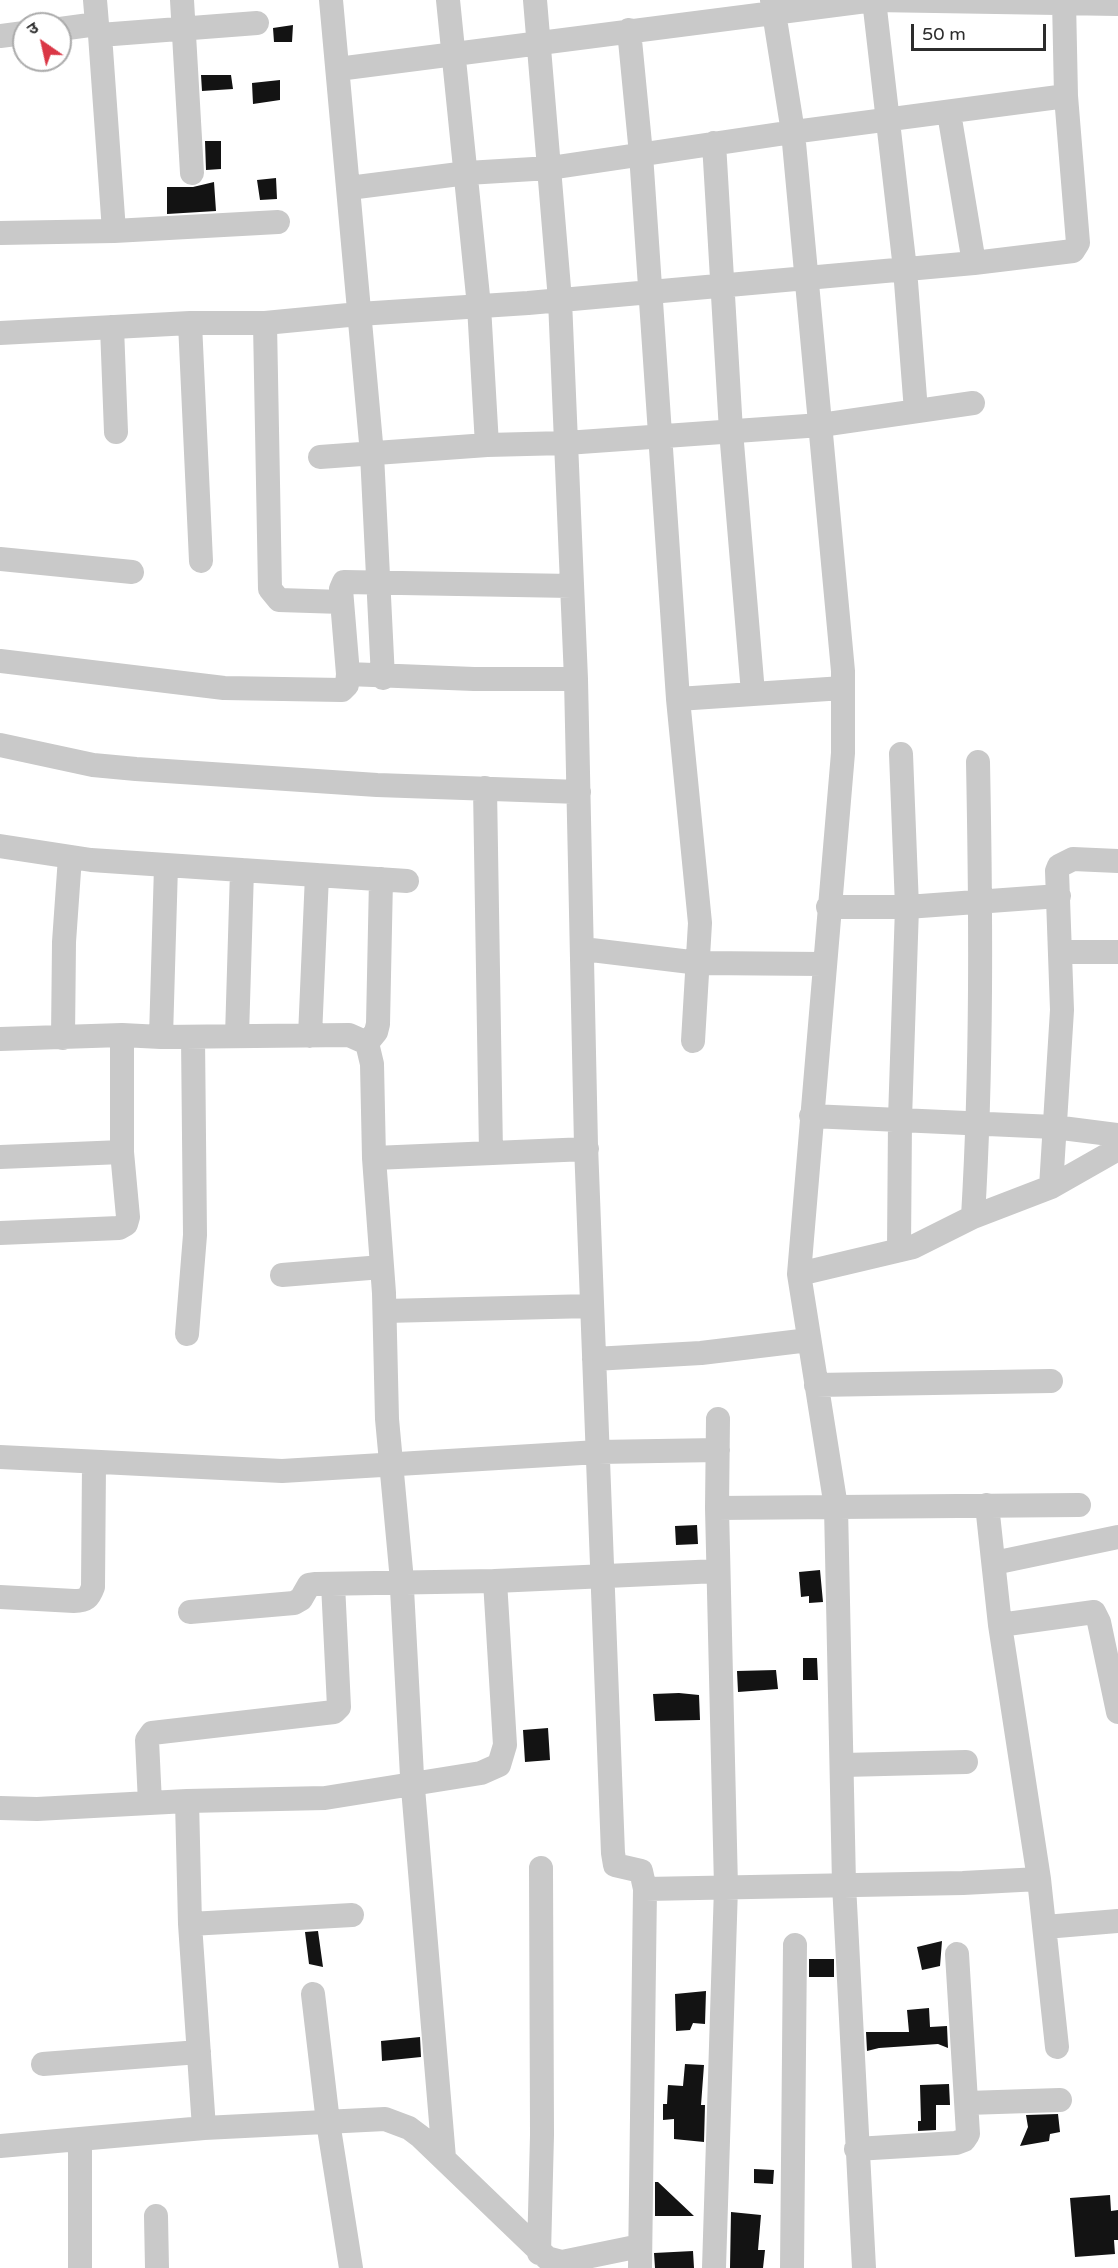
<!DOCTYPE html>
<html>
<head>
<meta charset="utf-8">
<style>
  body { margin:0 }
  #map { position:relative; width:1118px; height:2268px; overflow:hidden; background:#fff; font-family:"Varela Round","Noto Sans Devanagari",sans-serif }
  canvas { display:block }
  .north { position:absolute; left:12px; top:12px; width:60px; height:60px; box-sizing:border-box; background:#fff; border:2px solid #ababab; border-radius:50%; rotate:326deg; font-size:16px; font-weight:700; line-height:24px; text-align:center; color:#2c2c2c }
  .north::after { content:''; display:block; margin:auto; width:21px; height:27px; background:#da3746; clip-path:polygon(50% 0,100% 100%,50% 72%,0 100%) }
  .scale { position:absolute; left:911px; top:24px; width:135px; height:27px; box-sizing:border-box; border:3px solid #2c2c2c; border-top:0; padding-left:8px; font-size:18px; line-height:21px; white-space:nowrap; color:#2c2c2c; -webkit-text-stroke:4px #fff; paint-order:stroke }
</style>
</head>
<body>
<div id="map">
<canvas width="1118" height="2268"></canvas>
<div class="north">उ</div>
<div class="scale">50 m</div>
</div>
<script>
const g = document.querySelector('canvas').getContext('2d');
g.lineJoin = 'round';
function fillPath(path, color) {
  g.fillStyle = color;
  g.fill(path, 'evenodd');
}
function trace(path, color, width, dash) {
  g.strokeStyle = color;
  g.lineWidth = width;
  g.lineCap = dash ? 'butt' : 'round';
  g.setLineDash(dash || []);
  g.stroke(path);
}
fillPath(new Path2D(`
  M293,25L292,42H274L273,28Z
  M201,75H231L233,89L202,91Z
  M280,80V100L253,104L252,83Z
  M205,141H221V169L206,170Z
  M276,178L277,199L260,200L257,180Z
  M214,182L216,211L167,214V187H193Z
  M697,1525L698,1544L676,1545L675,1526Z
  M820,1570L823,1602L809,1603V1596L801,1597L799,1572Z
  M803,1658H817L818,1680H803Z
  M776,1670L778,1689L738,1692L737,1671Z
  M679,1693L699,1695L700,1720L655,1721L653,1694Z
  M548,1728L550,1760L525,1762L523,1730Z
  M318,1931L323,1967L309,1964L305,1932Z
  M942,1941L940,1966L922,1970L917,1947Z
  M809,1959H834V1977H809Z
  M706,1991L705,2024L693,2023L690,2030L676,2031L675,1994Z
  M929,2008L930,2027L947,2026L948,2048L938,2044L879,2048L867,2051L866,2032H909L907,2010Z
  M420,2037L421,2057L382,2061L381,2041Z
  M685,2064L704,2065L701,2105H705L704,2142L674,2139V2119L663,2120V2104H667L668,2085L683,2086Z
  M949,2084L950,2105H936V2130L918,2131V2121H921L920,2085Z
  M1058,2114L1060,2132L1050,2134L1049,2141L1020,2146L1028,2127L1026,2115Z
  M754,2169L774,2170L773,2184L754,2183Z
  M655,2182H658L694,2216H655Z
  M1110,2195L1111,2211L1118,2210V2240H1114L1115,2254L1075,2257L1070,2198Z
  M731,2212L761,2215L758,2250H765L763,2268H730Z
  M693,2251L694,2268H655L654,2253Z`), '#131313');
trace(new Path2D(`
  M95,0L97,24
  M182,0L192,173
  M331,0L372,454L383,678
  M448,0L479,306L487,445
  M535,0L560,300L576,679L586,1145L613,1853L615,1865L641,1871L645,1889
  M772,0L793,132L843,671V753L799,1274L836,1507L844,1884L864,2268
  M874,0L905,269L916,411
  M60,29L97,24L100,35L257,23
  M629,30L641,154L678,699L700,923L693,1041
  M100,35L114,231
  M0,36L24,33
  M338,69L874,0L1118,4
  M949,113L974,263
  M714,143L731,431L753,693
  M349,188L467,173L550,168L793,132L1066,96
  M0,233L114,231L278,222
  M190,323L201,561
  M265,323L270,589L279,600L342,602
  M112,327L116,432
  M0,333L190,323H265L359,314L528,303L974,263L1073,251L1078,243L1066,96L1064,0
  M320,457L487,445L566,443L821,425L973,403
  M0,559L132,572
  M0,661L224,688L342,690L347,685L348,674L474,679H576
  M348,674L341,589L344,582L572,586
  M678,699L843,688
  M0,745L93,765L136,769L377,785L579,792
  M485,788L491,1153
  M0,846L91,860L407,881
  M828,907H907L1059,896
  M583,949L699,963L823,964
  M1062,952H1118
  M237,1036L242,870
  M310,1036L317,875
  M161,1037L166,866
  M63,1038L64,942L70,857
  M0,1039L122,1035L161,1037L349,1035L367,1043L372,1064L374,1158L384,1293L387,1419L401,1570L412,1776L444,2158
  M367,1043L376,1032L378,1024L381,879
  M811,1116L1054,1127L1118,1135
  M0,1157L122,1152
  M374,1158L587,1149
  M1051,1187L1062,1010L1057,871L1059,866L1073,859L1118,861
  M973,1217C982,1066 981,914 978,762
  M0,1233L119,1228L126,1224L128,1217L122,1152V1035
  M899,1250L900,1119L907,907L901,754
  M799,1274L913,1247L973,1217L1051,1187L1118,1149
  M282,1275L382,1267
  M385,1311L592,1306
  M187,1334L195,1235L193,1037
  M594,1359L701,1353L809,1340
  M816,1385L1051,1381
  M0,1457L282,1471L598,1452L718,1450
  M987,1505L1000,1625
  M717,1508L718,1419
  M994,1563L1118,1537
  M0,1597L74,1601C86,1601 89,1598 93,1587L94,1464
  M190,1612L294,1603L301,1599L309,1585L316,1584L495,1581L718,1571
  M843,1765L966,1762
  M187,1801L190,1924
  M150,1803L147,1740L152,1733L334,1712L339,1707L333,1584
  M0,1808L37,1809L187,1801L325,1798L481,1773L499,1765L505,1745L495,1581
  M1045,1927L1118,1921
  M313,1994L328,2122L351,2268
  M1057,2047L1039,1879L1000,1625L1094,1612L1099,1622L1118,1712
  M43,2064L199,2052
  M967,2103L1060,2100
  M204,2128L190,1924L352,1915
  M0,2146L204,2128L385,2119L409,2128L421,2137L547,2258L562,2262L640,2246
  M856,2149L956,2143L964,2140L968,2134L957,1954
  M156,2216L157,2268
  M539,2253L542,2135L541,1868
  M80,2268V2139
  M640,2268L645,1889L963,1883L1039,1879
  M714,2268L726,1887L717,1508L1079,1505
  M792,2268L795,1945`), '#c9c9c9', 24);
</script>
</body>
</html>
